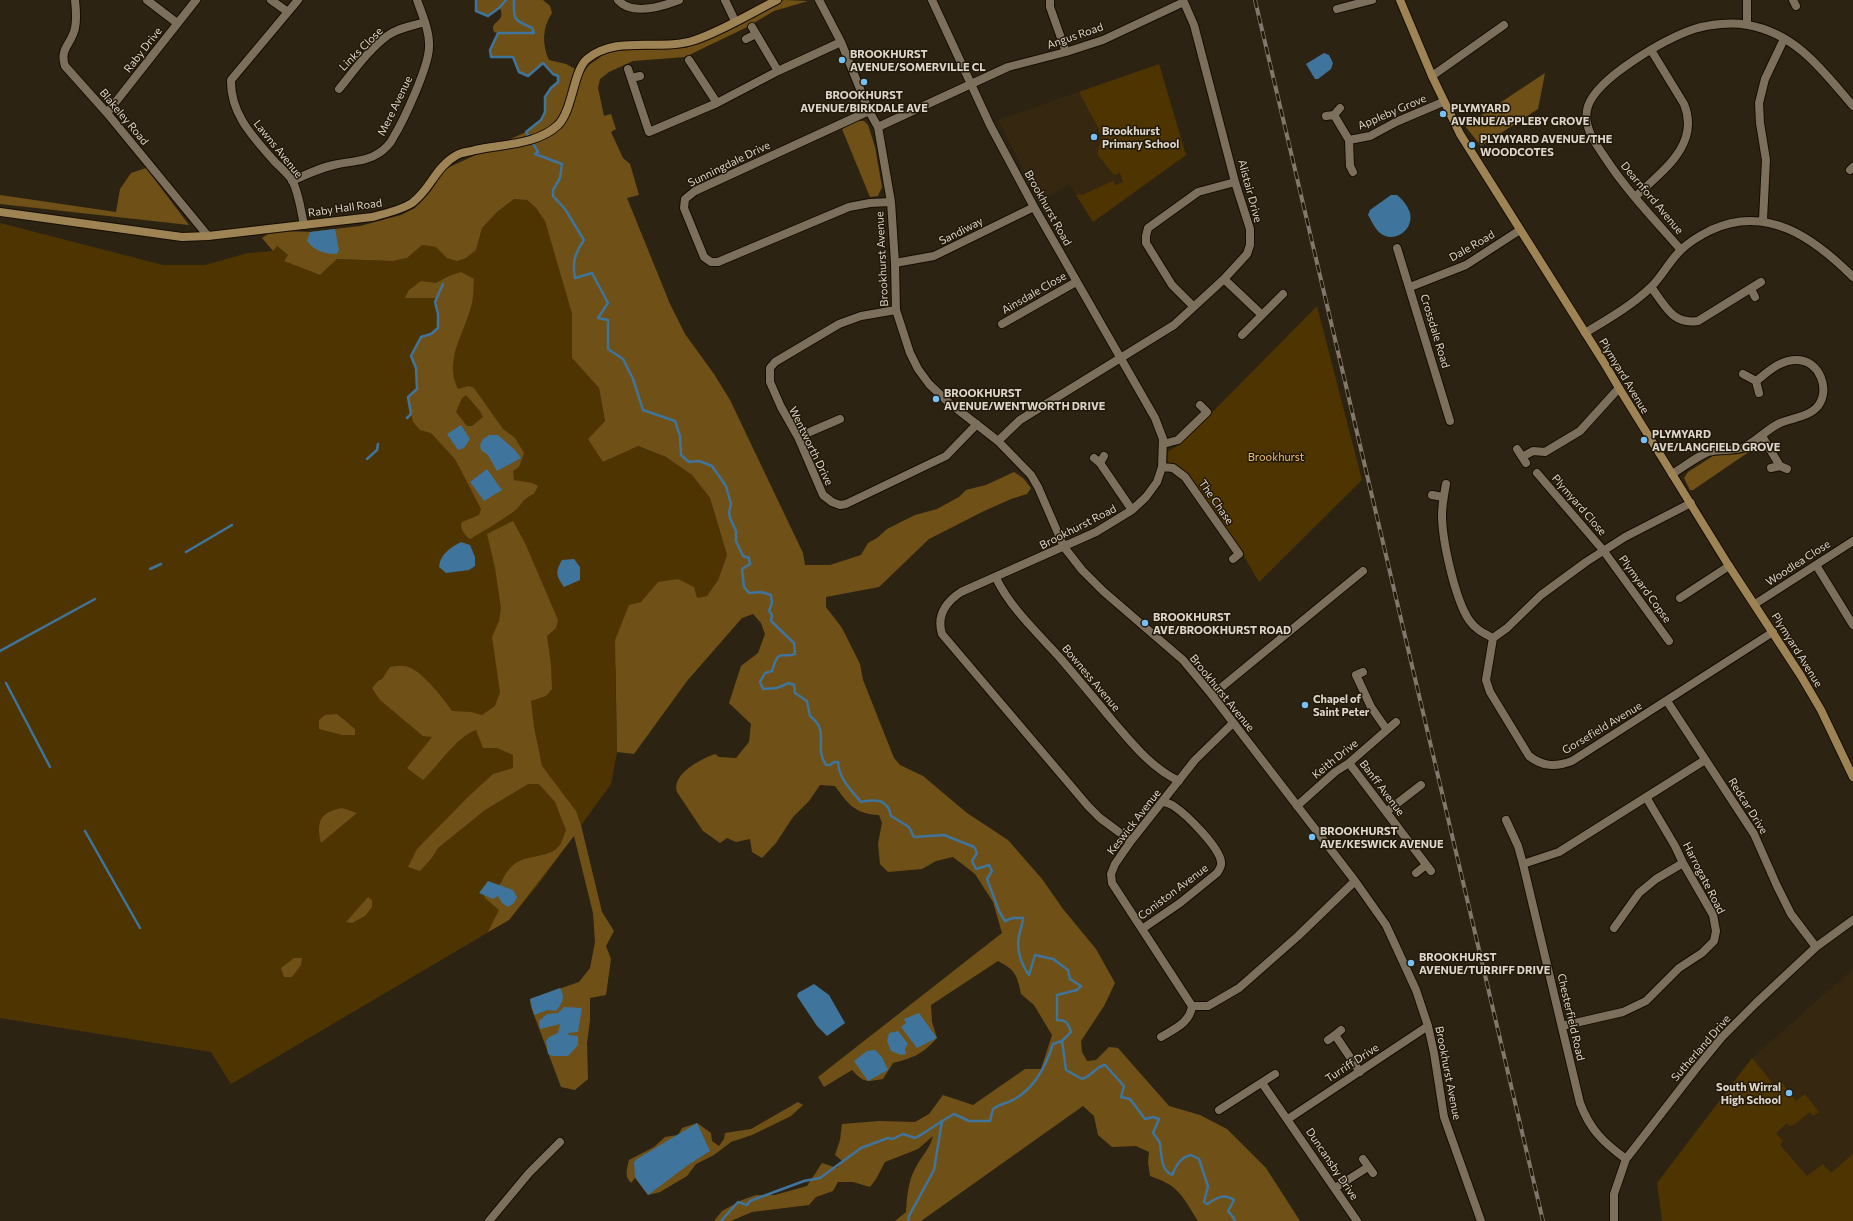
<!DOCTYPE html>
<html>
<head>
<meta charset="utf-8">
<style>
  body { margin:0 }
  canvas { display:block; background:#2d2313 }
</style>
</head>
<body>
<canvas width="1853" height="1221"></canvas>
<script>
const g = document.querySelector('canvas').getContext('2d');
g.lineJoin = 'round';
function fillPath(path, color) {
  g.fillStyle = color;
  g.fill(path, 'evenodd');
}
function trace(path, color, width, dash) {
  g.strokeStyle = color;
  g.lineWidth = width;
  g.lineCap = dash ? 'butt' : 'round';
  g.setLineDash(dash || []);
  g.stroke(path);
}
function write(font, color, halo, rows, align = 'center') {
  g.font = font + ' Commissioner,sans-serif';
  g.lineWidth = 3;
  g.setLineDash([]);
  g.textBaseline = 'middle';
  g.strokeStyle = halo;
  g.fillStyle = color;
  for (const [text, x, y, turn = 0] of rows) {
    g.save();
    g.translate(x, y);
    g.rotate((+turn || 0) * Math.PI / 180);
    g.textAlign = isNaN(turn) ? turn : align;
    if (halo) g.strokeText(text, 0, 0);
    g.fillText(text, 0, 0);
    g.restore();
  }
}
fillPath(new Path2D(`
  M1159,64L1186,155L1093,222L1069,184L1040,201L998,120Z
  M1853,969V1221H1662L1657,1183L1752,1058Z`), '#352710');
fillPath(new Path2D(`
  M1159,64L1186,155L1093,222L1076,195L1084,194L1113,181L1115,185L1123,182L1120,173L1114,175L1097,154L1102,135L1079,92Z
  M514,199L527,200L536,208L545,221L572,314V358L599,388L605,421L589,439L603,462L637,446L666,457L692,475L710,498L727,555L718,580L707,596L697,598L658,582L641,603L615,669L617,752L611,784L538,885L509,920L231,1084L211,1052L0,1018V223L163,265H205L248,253L273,251L276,246L288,255L285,261L320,275L337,259L393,261L407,258L422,245L437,247L447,258L476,250L482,228L497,212Z
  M1317,306L1362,480L1259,582L1242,553L1178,468L1168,463L1167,452L1182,443Z
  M1752,1058L1775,1086L1781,1081L1796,1101L1805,1094L1819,1112L1813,1116L1810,1112L1795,1124L1790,1126L1787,1123L1776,1133L1783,1141L1780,1145L1807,1176L1823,1164L1831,1173L1853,1154V1221H1662L1657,1183Z`), '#4d3401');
fillPath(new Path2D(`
  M476,0H543L550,6L552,13C542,28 542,45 549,60L566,64L583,73L589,65L609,51L658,49L697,44L784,0L808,1L774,11L747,27L685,57L633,61L609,72L600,79L598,88L604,116L611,114L616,129L611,132L623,158L630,164L639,195L627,198L670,304L685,334L714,374L730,400L803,553L805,565H830L861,555L868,543L877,538L887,529L915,515L937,509L959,497L966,490L986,485L1014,472L1023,478L1031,488L1027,494L1011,499L984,511L929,539L879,587L826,597V607L842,628L860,664L863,680L894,758L900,765L923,776L967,813L1008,840L1042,879L1063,909L1096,949L1115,983L1104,1006L1081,1041L1082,1052L1087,1061L1096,1060L1109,1047L1118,1048L1169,1106L1200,1115L1227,1129L1266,1168L1300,1221H1198C1182,1196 1180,1186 1150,1176L1148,1162L1149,1152L1136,1146L1112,1147L1098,1135L1094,1116L1083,1106L921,1221H895L906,1212C907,1198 908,1181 915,1169C921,1156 929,1151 933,1136L918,1149L885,1162L876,1179L870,1187L853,1182H838L833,1191L816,1197L809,1205L752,1212L731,1221H714L722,1211L742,1200L756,1195H775L807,1186L822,1163L837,1168L842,1161L835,1155L840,1140L842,1124L879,1121L915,1122L929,1114L943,1095L973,1105L1025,1069H1041L1052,1035L1034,1005L1021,994C1017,974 1015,970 998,961L931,1005L932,1022L937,1038C923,1054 913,1058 893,1063L883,1079C866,1082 864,1083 852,1070L824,1087L818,1077L1002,933L993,902L975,874L953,857L936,861L922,869L888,872L880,864L878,844L882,823L879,815C855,814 848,804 835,786L820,785L809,801L793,817L776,843L762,858L752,852L750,839L736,842L727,838L720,843L703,831L677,792C671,774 701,759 715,754L719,757L736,758L749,742L751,724L729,703L741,666L758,653L765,634L761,623L753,614L742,618L687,681L634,754L617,752L615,640L629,605L641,602L658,582L678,579L694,587L697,598L707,596L718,580L727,555L710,498L692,475L666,457L638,446L603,462L588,439L605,421L599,388L572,358V314L545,221L536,208L527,200L514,199L497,212L482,228L476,250L466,258L457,261L447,258L436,247L422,245L407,258L393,261L337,259L320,275L284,261L288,255L277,246L273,251L262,238L268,234L285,231L310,232L360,226L401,215L415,208L430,192L445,169L526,132L541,120L545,112V97L551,88L558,82V76L553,74L543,63L528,76L519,72L513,58L491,57L490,50L498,33L494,32C491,23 497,24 501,17C502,15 501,12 501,10L499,8L488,16L476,11Z
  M1545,73L1538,109L1481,146L1465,126Z
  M857,121H864L868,125L875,147L882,187L878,196L870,197L842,129Z
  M146,168L189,225L0,204V195L116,212L120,189L131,173Z
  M461,272L474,279C473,285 474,291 473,297C469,328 442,357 458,389L469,386L474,388L503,429L515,438L524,453L519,467L513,471L514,480L532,483L538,486L534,494C520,500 523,505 513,512C499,522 484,531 470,539C465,535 459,529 462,522L479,515L481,509L455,459L431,433L420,430L413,422L408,397L417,389L416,368L411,356L421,337L431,334L438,328V314L435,302L437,298H405L409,290L421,281L436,283L449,276ZM466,395L480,411L483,417L472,426H467L456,412L462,398Z
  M1757,444L1759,445L1693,490H1690L1684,478L1688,472L1713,456L1744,452Z
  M513,521L525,543L558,620L556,628L547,636L551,665L552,689L546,696L531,701L534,727L542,766L576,811L581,825L602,912L614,931L606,946L611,959L606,995L590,998V1020L587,1043L588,1079L575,1090L561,1087L531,1007L530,999L579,982L590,968L595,942L593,913L574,836L509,920L488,932L499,910L485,898L484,892C507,886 498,880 512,866C526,853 548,860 560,845C562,841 564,835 566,830L555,802L539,784H528L485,810L438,848L431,859L420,871L408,867L417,849L468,797L493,774L513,768V755L497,748H483L476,730C455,738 439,765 423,780L407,768L432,737L423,736L380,700L372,688L378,681L382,679L390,667C396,666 405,665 411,668C426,676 442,697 452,711L471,712L482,715L495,706L500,692L492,637L499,621L501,608L495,568L487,534Z
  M337,714L355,729V735H342L319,729V720L325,715Z
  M342,808L357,813L321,843C316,822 320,812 342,808Z
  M368,897L372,900V907L365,916L352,923L346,922Z
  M294,958H302L301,965L292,977H284L281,968Z
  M798,1102L803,1105L791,1116L752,1135L731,1142L714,1155L696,1164L687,1176L660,1192L648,1195L635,1178L631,1183C624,1176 627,1169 629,1160L654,1147L665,1137L678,1135L682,1128L697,1123L711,1133L712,1141L719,1146L724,1139L725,1133L751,1129Z`), '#6f5016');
fillPath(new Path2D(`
  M1324,53L1329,55L1333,63L1331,69L1318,79H1315L1306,64Z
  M1391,195H1397C1402,199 1408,206 1410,213C1414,230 1394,244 1380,233C1375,229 1371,220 1368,215L1370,210Z
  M335,229L339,250L337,254C324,254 315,251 307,241L310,232Z
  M461,425L470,439L464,448L458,450L447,434Z
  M489,435H498L515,450L521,458L497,471L488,455L481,450L480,445L483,439Z
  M487,469L502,490L484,501L470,482Z
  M461,542L470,545L475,557V566L469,570L446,573L439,567C440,554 450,548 461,542Z
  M574,559L580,567V580L564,587C556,576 555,572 562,560Z
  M488,881L513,890L517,897L514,903L508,907L502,903L498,896L493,899L479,893Z
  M814,984L829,995L845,1023L827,1036L817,1026L797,996L798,993Z
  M560,988C566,998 562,1003 556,1011L548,1010L534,1015L530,999Z
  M564,1007L582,1008L578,1032L568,1033L569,1035L578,1036V1045L568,1056H552L548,1054L546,1041L549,1037L558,1033L560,1024L540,1029L539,1021L547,1014L558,1013Z
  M919,1013L937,1038L917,1048L901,1027L906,1023L904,1019Z
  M898,1031L908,1044L905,1049L906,1054L901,1055L891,1051L887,1041L889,1033Z
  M875,1050L882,1057L888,1070L868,1081L854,1061L867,1051Z
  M697,1123L710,1151L688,1165L648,1195L635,1177L634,1162L637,1159Z`), '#3f759c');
trace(new Path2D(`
  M476,0V11L488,16L499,8L506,0
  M514,0C513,20 514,20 532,28L534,33H498L490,50L491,57H513L519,72L528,76L543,63L553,74L558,76V82L551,88L545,97V112L541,120L526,132L538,152L535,154L562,164L560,178L553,190V196L565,209L584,240C575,253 572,262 575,278L592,273L608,303L598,318L608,320V349L623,359L633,379L643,410L675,421L680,436L681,455L689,462L699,461L712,466L726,486L731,504L729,512L730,518L736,531V541L743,556L749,558L750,564L742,569L744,587L749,593L761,592L771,595L772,603L769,611L772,615L771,621L794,643L795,654C781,659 779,647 772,671L765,673L760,682L763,689L777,688L789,683L794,685L795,693L807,701L810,716C831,732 813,746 826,765H830L834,762H838C839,779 851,790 861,802C876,799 888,799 891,816L909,827L914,837L944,835L974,847L977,853L972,861L976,869L989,865L992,871L987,879L999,911L1005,921L1013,918H1023C1023,925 1020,929 1019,936C1016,949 1021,964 1029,975L1035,955L1053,959L1068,970L1070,979L1081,986L1077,990L1057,995V1020C1067,1020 1068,1023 1071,1032L1062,1041L1066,1070L1082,1079C1092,1076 1095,1067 1105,1065L1124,1086L1121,1097L1130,1099L1145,1119L1153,1117L1159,1119L1153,1133C1156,1137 1159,1140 1160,1144C1162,1155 1160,1169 1172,1175C1177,1165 1179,1158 1191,1155L1199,1159L1208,1186L1204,1202L1207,1204C1217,1198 1223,1193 1234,1200L1228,1211L1233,1217L1235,1221
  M407,418L411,414L408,397L417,389L416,368L411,356L421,337L431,334L438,328V314L435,302L443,284
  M367,459L377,450L378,444
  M186,552L232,525
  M150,569L161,564
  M0,651L95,599
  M6,683L50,767
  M85,831L140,928
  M942,1121L954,1114L969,1121H990L993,1109C1001,1103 1006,1104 1013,1100C1034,1089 1046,1066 1053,1044L1062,1041
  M721,1221L738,1202L747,1205L750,1201L804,1181L820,1178L861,1148L888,1138L893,1139L903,1134L915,1138C925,1133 933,1127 942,1121L934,1170L909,1216L908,1221`), '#3f759c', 2.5);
const street = new Path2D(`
  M75,0C76,9 77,19 75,28C72,44 59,48 65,66L107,113L208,236
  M147,0L177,23
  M271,0L288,12
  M298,0L231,80C230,114 254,138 275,162C281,168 287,173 292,180C299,193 301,211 304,225
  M618,0C632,16 661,7 679,0
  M725,0L735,21
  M819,0L841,42L869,111L878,127L891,202L895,263L896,310L910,353L918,369L929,384L948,402L998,441L1031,475L1038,487L1064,547L1082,570L1103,591L1183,660L1212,695L1355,881L1386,925L1416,990L1428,1026L1434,1053L1444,1117L1481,1221
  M932,0L990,125L1034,207L1155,418L1163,439L1162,467L1157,482L1146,497L1132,510L1096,532L961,592C946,602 936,615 942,634L1088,806L1100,818L1131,841
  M1050,0V7L1066,52
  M1747,0V24
  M1793,0L1796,6
  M1337,9L1372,0
  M752,27L778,71
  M746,39L756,34
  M689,60L717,103
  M628,69L649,132L717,103L778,71L841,42
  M1432,76L1504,25
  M631,78L640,76
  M339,89C353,72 369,49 387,36C397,28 412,26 425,22
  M1340,108L1334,115L1349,140L1350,166L1353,172
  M869,111L695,191L685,199L684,208L704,257L711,262H718L849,207L870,203L891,202
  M107,113L196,0
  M1326,116L1334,115
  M878,127L1008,67L1066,52L1103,40L1184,2
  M1349,140L1370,136L1396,122L1443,102
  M1850,170L1853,167
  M292,181C307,174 322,167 338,164C352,161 366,162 379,153C384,150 391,143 393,138C404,120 429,66 429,47C430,32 422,14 417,0
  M1635,197C1661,172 1701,145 1684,104L1651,50
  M1763,220L1766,160L1760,123L1759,103L1765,79L1784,39
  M1397,248L1450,421
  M1681,250C1654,219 1626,190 1604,156C1598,147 1591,138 1588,127C1586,121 1586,112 1588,106C1598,77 1665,39 1694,29C1710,24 1731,22 1748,25C1797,34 1823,71 1853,106
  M895,263L934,256L1034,207
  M1224,279L1262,315L1283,294
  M1410,287L1466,265L1520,230
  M1651,287C1665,305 1672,325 1698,321L1761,282
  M1751,289L1755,297
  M1193,306L1172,285L1146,243V236L1148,228L1198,192L1235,182
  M896,310L861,316L839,324L775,362L770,368V382L781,407L798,437L823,495L832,502L840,505L846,504L946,456L977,424
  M1002,324L1076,282
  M1585,333C1608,319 1631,306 1650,288C1662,277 1669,261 1681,250C1689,242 1701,235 1711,230C1767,204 1814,238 1853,277
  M1242,335L1262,315
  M1756,381L1759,393
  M1762,436L1780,466L1787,469
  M798,437L840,419
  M998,441L1020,420L1174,325L1224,279L1247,254L1250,245V229L1235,182L1194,25L1183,0
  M1163,444L1178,440L1207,412L1200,405
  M1517,449L1526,463
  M1522,457L1533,451L1545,452L1580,431L1619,388
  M1094,458L1100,463L1132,510
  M1100,463L1104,456
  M1162,467L1173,468L1185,477L1239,554L1233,559
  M1771,468L1780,466
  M1537,473L1603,550L1669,641
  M1672,474C1684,467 1696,457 1708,452C1720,448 1734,452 1744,447C1757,441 1767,429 1780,423C1792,418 1809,417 1818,406C1831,389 1819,361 1798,360C1781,359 1768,372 1756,381L1743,374
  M1446,484C1444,495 1442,505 1442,515C1442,540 1455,599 1469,620C1475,629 1483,633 1493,638
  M1432,495L1443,497
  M1691,503L1625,537L1586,562L1541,595L1507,628L1493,638L1486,680L1490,692L1529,756C1543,767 1556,767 1572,761L1773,632
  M1816,565L1853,625
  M996,578C1011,609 1038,633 1061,659C1078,679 1095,699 1112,720C1132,743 1151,768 1179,781
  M1680,598L1729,566
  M1755,604L1853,541
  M1363,672L1356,675L1371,707L1387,730
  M1212,695L1363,571
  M1667,701L1754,834L1777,886L1791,914L1816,947
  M1233,723L1195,760L1131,841L1115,864L1111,874L1112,883L1192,1006H1208L1239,988L1298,936L1355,881
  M1349,763L1431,871
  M1297,806L1335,772L1349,763L1396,722
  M1386,812L1421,785
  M1506,820L1518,846L1523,864
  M1416,873L1426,865
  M1614,928L1639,893L1656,879L1683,863
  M1142,929L1180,903L1217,873C1219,870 1222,866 1221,862C1220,848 1187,815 1175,807C1172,804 1167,803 1164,802
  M1562,1026L1623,1012L1646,1001L1679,968L1702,953L1714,941L1716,931L1713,915L1683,863L1675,846L1646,797
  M1335,1035L1341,1030
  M1161,1037C1174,1029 1190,1023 1192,1006
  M1328,1040L1335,1035L1360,1072
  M1262,1083L1357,1221
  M1219,1110L1275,1074
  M1288,1119L1428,1026
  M1363,1159L1373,1173
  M1626,1159C1604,1143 1590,1130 1580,1103L1523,864L1559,852L1705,760
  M1335,1188L1368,1167
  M489,1221L529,1173L560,1142
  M1614,1221V1194L1626,1159L1695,1070L1722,1037L1756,1003L1816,947L1853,920`);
const secondary = new Path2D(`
  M1400,0L1432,76L1460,134L1603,361L1619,388L1729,566L1801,676L1821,710L1853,777
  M0,212L182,237L208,236L372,217C384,214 401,210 412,203C431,189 435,167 457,155C462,152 469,152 475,150C502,144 537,145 558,125C573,110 573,71 587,59C617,34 661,52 695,40C724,30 751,13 777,0`);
trace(street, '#150c01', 10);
trace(secondary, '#150c01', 10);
trace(street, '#7c705d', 8);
trace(secondary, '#9e8354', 8);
const rail = new Path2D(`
  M1255,0L1543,1221`);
trace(rail, '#81786b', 4);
trace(rail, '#231909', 2.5, [8]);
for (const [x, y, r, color] of [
  [842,60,4,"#75c0f6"],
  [864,82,4,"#75c0f6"],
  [1443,114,4,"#75c0f6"],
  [1094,137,4,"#75c0f6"],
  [1472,145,4,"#75c0f6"],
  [936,399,4,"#75c0f6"],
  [1644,440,4,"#75c0f6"],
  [1145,623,4,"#75c0f6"],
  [1305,705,4,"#75c0f6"],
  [1312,837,4,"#75c0f6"],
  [1411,963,4,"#75c0f6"],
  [1789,1093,4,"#75c0f6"]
]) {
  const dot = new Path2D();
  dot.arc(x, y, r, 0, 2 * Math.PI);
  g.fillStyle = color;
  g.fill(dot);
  trace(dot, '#231909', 1.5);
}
write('11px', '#dcd5cb', '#231909', [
  ["Angus Road",1075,36,-19],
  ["Links Close",361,49,-45],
  ["Raby Drive",143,50,-52],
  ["Mere Avenue",395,106,-64],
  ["Appleby Grove",1392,112,-23],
  ["Blakeley Road",124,117,50],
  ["Lawns Avenue",278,149,51],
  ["Sunningdale Drive",729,164,-26],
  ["Alistair Drive",1250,191,75],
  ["Dearnford Avenue",1652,198,50],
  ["Raby Hall Road",345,208,-8],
  ["Brookhurst Road",1048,208,61],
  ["Sandiway",961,231,-27],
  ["Dale Road",1472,246,-30],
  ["Brookhurst Avenue",882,259,-93],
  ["Ainsdale Close",1034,293,-30],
  ["Crossdale Road",1435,331,73],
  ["Plymyard Avenue",1624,376,59],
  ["Wentworth Drive",811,446,64],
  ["The Chase",1216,502,55],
  ["Plymyard Close",1579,505,49],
  ["Brookhurst Road",1078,527,-27],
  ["Woodlea Close",1798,563,-33],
  ["Plymyard Copse",1645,589,54],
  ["Plymyard Avenue",1797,650,58],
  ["Bowness Avenue",1091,678,50],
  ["Brookhurst Avenue",1222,693,51],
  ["Gorsefield Avenue",1602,728,-31],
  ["Keith Drive",1335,759,-39],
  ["Banff Avenue",1382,788,53],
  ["Redcar Drive",1748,806,58],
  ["Keswick Avenue",1134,822,-52],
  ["Harrogate Road",1704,878,63],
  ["Coniston Avenue",1173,892,-37],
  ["Chesterfield Road",1571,1017,77],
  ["Sutherland Drive",1701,1048,-49],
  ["Turriff Drive",1352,1063,-33],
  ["Brookhurst Avenue",1448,1073,79],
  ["Duncansby Drive",1332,1164,56]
]);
write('bold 11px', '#dcd5cb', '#231909', [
  ["BROOKHURST",850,54],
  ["AVENUE/SOMERVILLE CL",850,67],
  ["BROOKHURST",864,95,"center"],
  ["AVENUE/BIRKDALE AVE",864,108,"center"],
  ["PLYMYARD",1451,108],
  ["AVENUE/APPLEBY GROVE",1451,121],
  ["Brookhurst",1102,131],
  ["Primary School",1102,144],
  ["PLYMYARD AVENUE/THE",1480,139],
  ["WOODCOTES",1480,152],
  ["BROOKHURST",944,393],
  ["AVENUE/WENTWORTH DRIVE",944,406],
  ["PLYMYARD",1652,434],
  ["AVE/LANGFIELD GROVE",1652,447],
  ["BROOKHURST",1153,617],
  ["AVE/BROOKHURST ROAD",1153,630],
  ["Chapel of",1313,699],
  ["Saint Peter",1313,712],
  ["BROOKHURST",1320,831],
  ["AVE/KESWICK AVENUE",1320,844],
  ["BROOKHURST",1419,957],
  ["AVENUE/TURRIFF DRIVE",1419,970],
  ["South Wirral",1781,1087,"right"],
  ["High School",1781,1100,"right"]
], 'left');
write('11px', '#eebe6d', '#231909', [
  ["Brookhurst",1276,457]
]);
</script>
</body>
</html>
